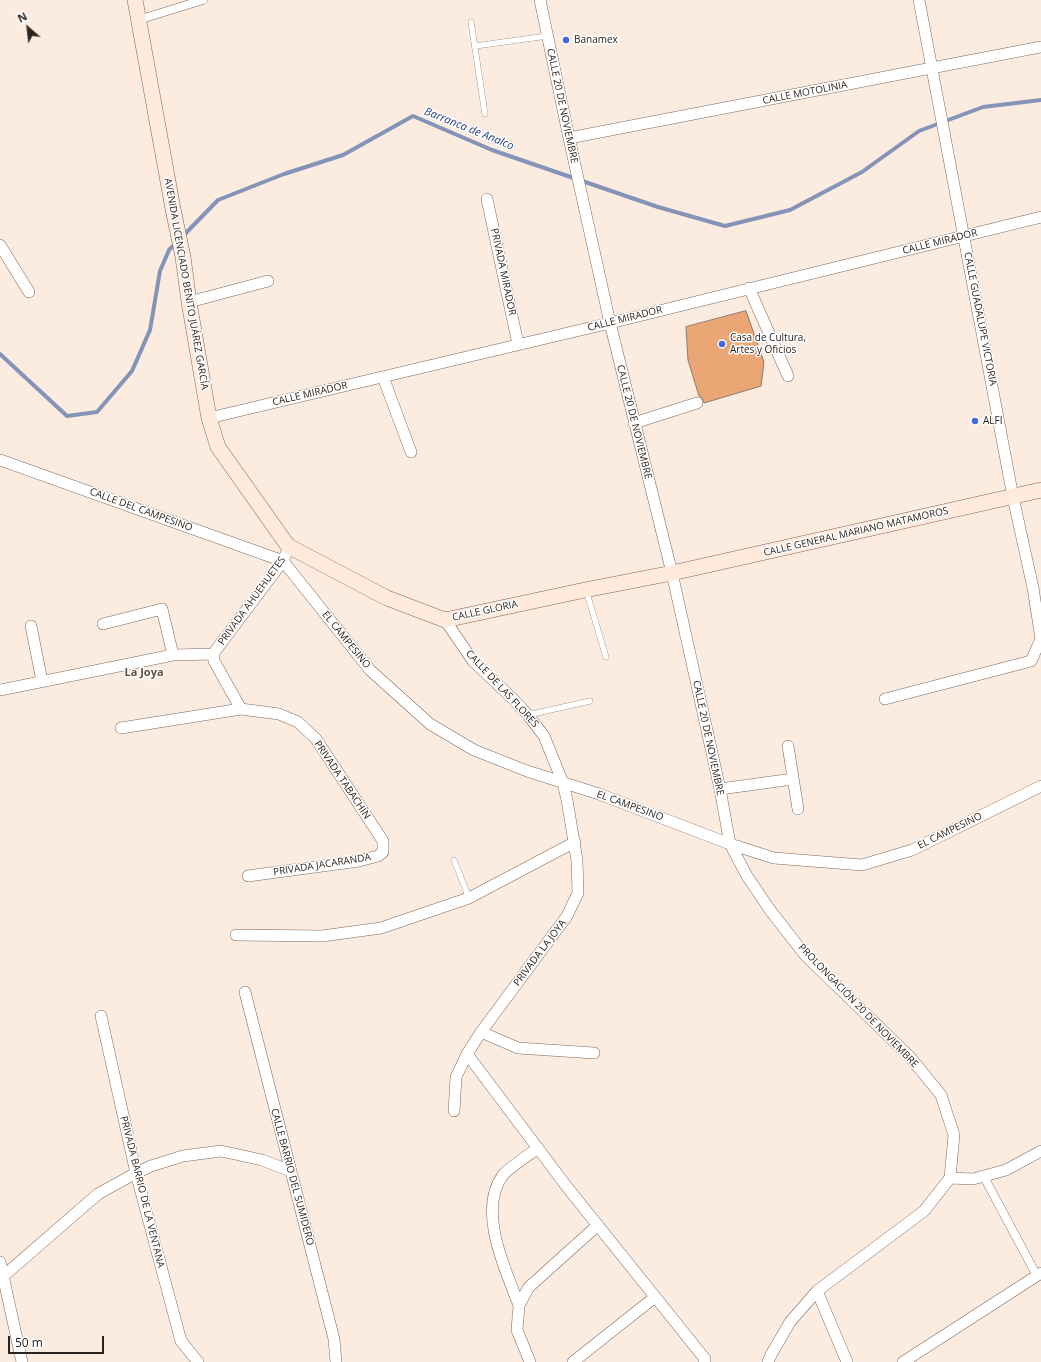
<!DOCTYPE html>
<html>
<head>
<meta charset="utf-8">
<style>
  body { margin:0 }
  #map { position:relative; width:1041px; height:1362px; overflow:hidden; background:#fcebdf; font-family:"Open Sans",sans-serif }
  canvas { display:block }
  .north { position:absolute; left:8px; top:8px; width:40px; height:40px; -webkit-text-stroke:3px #fff; paint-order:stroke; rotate:332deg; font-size:11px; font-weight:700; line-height:16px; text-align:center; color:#2b231e }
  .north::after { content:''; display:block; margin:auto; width:14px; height:18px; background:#2b231e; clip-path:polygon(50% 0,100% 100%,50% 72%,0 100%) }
  .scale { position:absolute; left:8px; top:1336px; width:96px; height:18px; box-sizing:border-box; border:2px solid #2b231e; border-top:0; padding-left:5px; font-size:12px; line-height:14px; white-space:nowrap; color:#2b231e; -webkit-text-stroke:3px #fff; paint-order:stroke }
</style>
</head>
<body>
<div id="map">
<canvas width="1041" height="1362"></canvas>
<div class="north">N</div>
<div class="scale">50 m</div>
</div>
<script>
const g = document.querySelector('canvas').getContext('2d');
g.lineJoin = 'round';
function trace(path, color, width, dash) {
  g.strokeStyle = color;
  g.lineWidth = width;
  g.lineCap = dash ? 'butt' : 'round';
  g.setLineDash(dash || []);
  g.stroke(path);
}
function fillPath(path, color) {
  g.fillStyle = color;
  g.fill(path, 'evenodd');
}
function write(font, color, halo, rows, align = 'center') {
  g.font = font + ' "Open Sans",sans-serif';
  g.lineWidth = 3;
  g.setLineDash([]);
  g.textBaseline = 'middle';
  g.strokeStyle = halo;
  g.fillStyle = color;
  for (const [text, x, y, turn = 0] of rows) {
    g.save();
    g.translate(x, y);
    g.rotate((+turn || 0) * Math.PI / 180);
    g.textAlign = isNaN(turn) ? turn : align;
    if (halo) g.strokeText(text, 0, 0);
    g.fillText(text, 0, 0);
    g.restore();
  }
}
trace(new Path2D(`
  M183,236L218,200L284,174L343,155L413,116L492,150L658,207L725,226L790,210L862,172L919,131L983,107L1041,100
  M0,354L67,416L97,412L132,371L150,330L160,271L169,250L177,242`), '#8493b8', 4);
const building = new Path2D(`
  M746,311L764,362L761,386L704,403L702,398L699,396L688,360L686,327Z`);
fillPath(building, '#eaa674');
trace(building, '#8d7a6d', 1);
const service = new Path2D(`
  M471,22L485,114
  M475,46L547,36
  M586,590L606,657
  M528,715L590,701
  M454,860L469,898`);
const pedestrian = new Path2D(`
  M138,20L203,0
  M984,1177L1037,1276`);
const minor = new Path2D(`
  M540,0L569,138L610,323L672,573L720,789L730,844L747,876L770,910L805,955L910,1057L941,1095L954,1135L950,1178
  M569,138L1041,47
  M487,199L518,344
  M0,245L29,292
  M749,288L788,376
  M189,302L268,281
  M383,377L411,452
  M209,418L610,323L1041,217
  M634,423L697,403
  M0,460L283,561L370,670L430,724L474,750L527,771L599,794L730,844L774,858L862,865L912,850L1041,786
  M445,620L473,661L513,699L528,715L544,736L563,783L567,800L577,860L578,893L567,916L481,1032L467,1054L456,1077L454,1111
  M103,624L162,609L173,655
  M31,626L42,681
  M213,654L214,661L241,709L279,714L298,722L316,739L383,841V852L378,856L359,861L248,876
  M213,654L283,561L286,554
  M0,690L173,655L213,654
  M885,699L1031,661L1041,639L1033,588L1013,497L919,0
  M121,728L241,709
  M788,746L798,809
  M720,789L793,779
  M236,935L322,936L381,928L469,898L575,842
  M245,992L334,1339L336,1362
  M101,1016L136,1173L181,1341L198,1362
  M481,1032L518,1048L594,1053
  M467,1054L567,1187L705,1359L704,1362
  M950,1178L973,1179L1006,1170L1041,1151
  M0,1262L22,1362
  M0,1279L98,1194L136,1173L151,1166L183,1156L221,1151L262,1160L291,1171
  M817,1291L847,1362
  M519,1305C505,1269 477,1210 503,1175C509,1168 530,1154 538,1148
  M530,1362L517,1330L519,1305L529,1287L598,1225
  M573,1362L655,1297
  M768,1362L772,1353L790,1322L817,1291L924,1211L950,1178
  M903,1362L1041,1273`);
const secondary = new Path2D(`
  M135,0L173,209L183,257L189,302L209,418L218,447L288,546L387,598L445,620L585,590L672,573L1041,490`);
trace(service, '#7a685b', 6);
trace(pedestrian, '#7a685b', 9);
trace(minor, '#7a685b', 12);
trace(secondary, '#7a685b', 16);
trace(service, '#fff', 5.5);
trace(pedestrian, '#fff', 8);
trace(minor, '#fff', 11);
trace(secondary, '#ffeadb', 15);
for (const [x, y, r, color] of [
  [566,40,4,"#416adc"],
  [722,344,4,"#416adc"],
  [975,421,4,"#416adc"]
]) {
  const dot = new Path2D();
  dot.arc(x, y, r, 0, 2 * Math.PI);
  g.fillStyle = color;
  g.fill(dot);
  trace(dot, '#fff', 1.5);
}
write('10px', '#2b231e', '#fff', [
  ["Banamex",574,40],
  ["Casa de Cultura,",730,338],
  ["Artes y Oficios",730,350],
  ["ALFI",983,421]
], 'left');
write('10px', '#2b231e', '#fff', [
  ["CALLE MOTOLINIA",805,93,-11],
  ["CALLE 20 DE NOVIEMBRE",562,106,78],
  ["CALLE MIRADOR",940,242,-14],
  ["PRIVADA MIRADOR",503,272,78],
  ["AVENIDA LICENCIADO BENITO JUÁREZ GARCÍA",186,284,80],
  ["CALLE MIRADOR",625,319,-14],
  ["CALLE GUADALUPE VICTORIA",980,319,79],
  ["CALLE MIRADOR",310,394,-13],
  ["CALLE 20 DE NOVIEMBRE",634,422,76],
  ["CALLE DEL CAMPESINO",141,510,20],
  ["CALLE GENERAL MARIANO MATAMOROS",856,532,-13],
  ["PRIVADA AHUEHUETES",252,601,-54],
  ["CALLE GLORIA",485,611,-12],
  ["EL CAMPESINO",346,640,51],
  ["CALLE DE LAS FLORES",502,689,47],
  ["CALLE 20 DE NOVIEMBRE",708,738,78],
  ["PRIVADA TABACHÍN",342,780,56],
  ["EL CAMPESINO",630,806,20],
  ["EL CAMPESINO",950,831,-26],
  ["PRIVADA JACARANDA",322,865,-9],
  ["PRIVADA LA JOYA",540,953,-53],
  ["PROLONGACIÓN 20 DE NOVIEMBRE",858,1006,46],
  ["CALLE BARRIO DEL SUMIDERO",292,1177,75],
  ["PRIVADA BARRIO DE LA VENTANA",142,1192,76]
]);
write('italic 11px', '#223e8b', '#fff', [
  ["Barranca de Analco",469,129,22]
]);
write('bold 11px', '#614f43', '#fff', [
  ["La Joya",144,673]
]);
</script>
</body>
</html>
